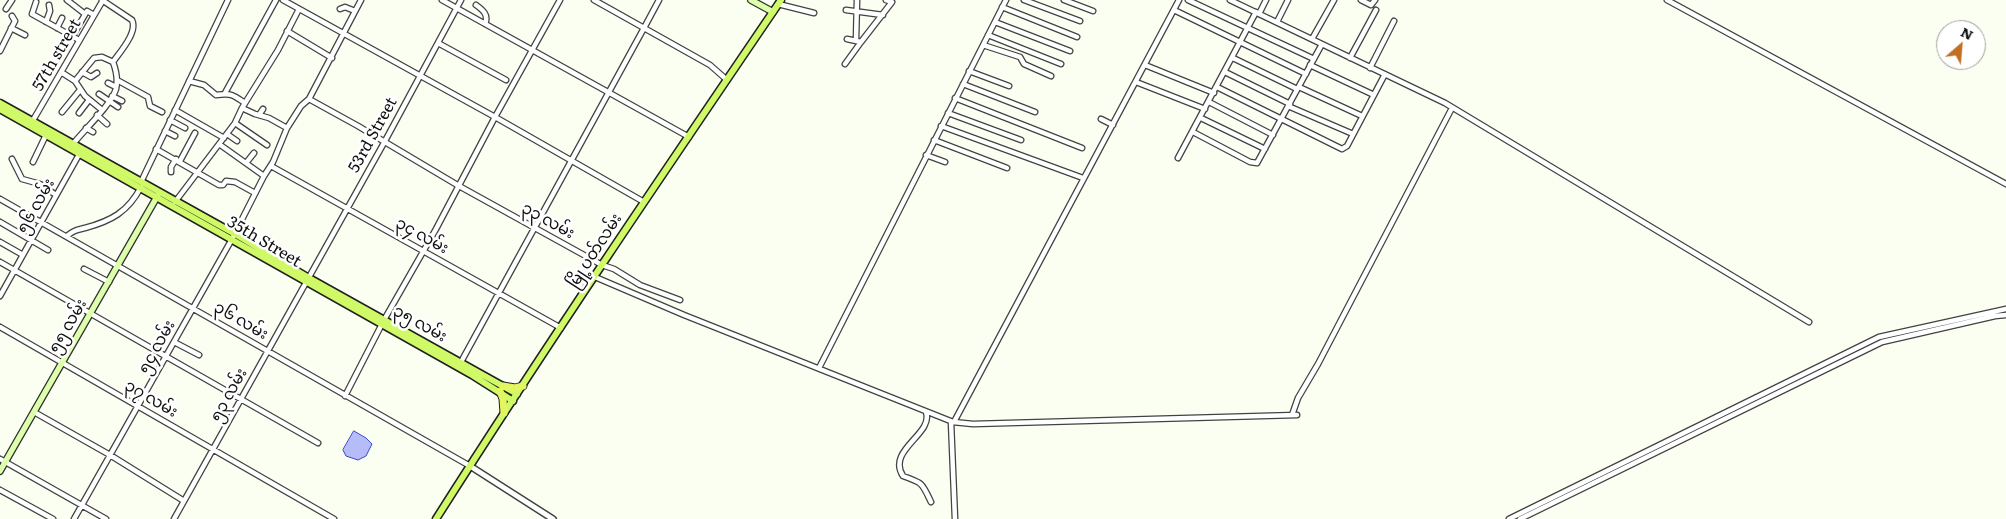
<!DOCTYPE html>
<html>
<head>
<meta charset="utf-8">
<style>
  body { margin:0 }
  #map { position:relative; width:2006px; height:519px; overflow:hidden; background:#fafff1; font-family:Literata,serif }
  canvas { display:block }
  .north { position:absolute; left:1936px; top:20px; width:50px; height:50px; box-sizing:border-box; background:#fff; border:1px solid #9f9f9f; border-radius:50%; rotate:27deg; font-size:14px; font-weight:700; line-height:20px; text-align:center; color:#0f0f0f }
  .north::after { content:''; display:block; margin:auto; width:18px; height:22px; background:#c16f25; clip-path:polygon(50% 0,100% 100%,50% 72%,0 100%) }
</style>
</head>
<body>
<div id="map">
<canvas width="2006" height="519"></canvas>
<div class="north">N</div>
</div>
<script>
const g = document.querySelector('canvas').getContext('2d');
g.lineJoin = 'round';
function fillPath(path, color) {
  g.fillStyle = color;
  g.fill(path, 'evenodd');
}
function trace(path, color, width, dash) {
  g.strokeStyle = color;
  g.lineWidth = width;
  g.lineCap = dash ? 'butt' : 'round';
  g.setLineDash(dash || []);
  g.stroke(path);
}
function write(font, color, halo, rows, align = 'center') {
  g.font = font + ' Literata,"Noto Sans Myanmar",serif';
  g.lineWidth = 5;
  g.setLineDash([]);
  g.textBaseline = 'middle';
  g.strokeStyle = halo;
  g.fillStyle = color;
  for (const [text, x, y, turn = 0] of rows) {
    g.save();
    g.translate(x, y);
    g.rotate((+turn || 0) * Math.PI / 180);
    g.textAlign = isNaN(turn) ? turn : align;
    if (halo) g.strokeText(text, 0, 0);
    g.fillText(text, 0, 0);
    g.restore();
  }
}
const water = new Path2D(`
  M354,431L366,438L372,444L366,456L358,460L346,456L343,450Z`);
fillPath(water, '#b5bcf7');
trace(water, '#3b47ce', 1);
const minor = new Path2D(`
  M67,0L85,14
  M283,0L495,117L436,229L384,320L345,396
  M442,0L689,137
  M560,0L495,117L644,202
  M594,0L644,28L659,0
  M1024,0L1080,21
  M1064,0L1093,11
  M1188,0L1314,59
  M1230,0L1445,103L1809,322
  M1361,0L1371,5L1375,0
  M1667,0L2006,184
  M36,2L32,14L79,40
  M778,4L814,13
  M476,5C483,10 489,15 485,24
  M1002,7L1077,37
  M6,9L12,0
  M340,9L345,7L355,11
  M846,10L883,15
  M1174,10L1306,74
  M1259,14L1266,0
  M46,22L50,11L49,5
  M995,22L1070,51
  M1277,22L1288,0
  M11,28L25,35
  M57,28L62,18
  M287,31L332,58
  M988,35L1061,64
  M72,37L87,11L94,15
  M847,39L861,42L892,2L886,0
  M1312,39L1334,0
  M856,40L857,0
  M438,43L506,80
  M983,45L1020,57L1024,64L1051,76
  M0,51L15,21L12,16
  M1233,58L1297,89
  M1350,58L1376,10
  M845,64L861,42
  M1145,65L1214,93
  M1310,65L1374,95
  M1370,68L1394,21
  M969,71L1009,86
  M61,72L75,81
  M82,72L91,77L97,73
  M1225,72L1290,104
  M117,80L148,97L150,106L162,112
  M189,81L204,85L216,95C231,93 232,94 245,103
  M1136,82L1205,109
  M108,83L116,87
  M963,84L1035,112
  M1217,87L1342,149L1347,146L1385,74
  M1299,87L1362,116
  M225,93L276,0
  M99,94L118,107
  M112,96L122,101
  M955,98L1082,148
  M309,99L358,126L459,186L602,265L614,269L640,285L680,300
  M1209,102L1273,135
  M1288,106L1353,134
  M242,108L255,114L269,118L287,128L301,106L309,99L361,0
  M102,110L85,96L75,81L94,58L102,57L113,62
  M175,110L224,138
  M62,112L80,90
  M79,113L89,100
  M948,113L1021,140
  M97,115L107,124
  M259,115L263,109
  M1201,118L1265,149
  M1101,119L1113,125
  M170,120L185,128
  M32,122L103,0
  M235,123L267,145
  M941,126L1083,178
  M86,128L93,132
  M165,131L175,136
  M1193,132L1250,162L1257,163L1322,44
  M227,134L237,141
  M934,140L1007,168
  M73,144C84,130 111,105 116,89C118,80 116,70 113,62C120,52 138,32 132,20L102,0
  M219,144L264,176L273,162L287,128
  M156,149L219,185H223L226,181L235,182L255,193
  M926,155L945,162
  M1178,158L1256,12
  M12,159L22,179L40,184L56,195
  M180,161L195,133
  M33,162L46,135
  M246,163L254,153
  M271,166L561,328
  M171,172V167L176,159
  M141,182L228,0
  M0,199L470,466
  M175,202L235,123L242,108L278,50L299,9
  M0,222L48,250
  M67,236C74,230 77,230 85,228C111,221 128,212 141,187
  M0,242L23,255
  M0,262L318,443
  M84,269L109,282
  M595,277L684,315L953,422L973,424L1297,415
  M0,296L81,151
  M0,327L334,519
  M174,342L199,355
  M461,362L644,28L710,65L727,80
  M819,368L1006,0
  M34,412L110,455L184,501
  M926,412C934,434 886,450 903,476C923,483 922,483 931,502
  M1292,415L1298,398L1318,364L1452,108
  M951,422L955,519
  M954,422L1179,0
  M0,459L106,519
  M0,490L53,519
  M74,519L232,239L264,176
  M174,519L385,141L461,0
  M1509,519L1879,337L2006,309
  M1520,519L1882,342L1995,316L2006,315`);
const tertiary = new Path2D(`
  M470,466L553,519`);
const secondary = new Path2D(`
  M751,0L773,12
  M0,471L158,195`);
const primary = new Path2D(`
  M0,103L235,234L309,278L517,394
  M0,109L472,375L513,401
  M436,519C547,344 664,172 781,0`);
const trunk = new Path2D(`
  M503,386L515,388L523,386
  M500,391L503,399L504,413`);
trace(minor, '#424242', 7);
trace(tertiary, '#424242', 8);
trace(secondary, '#313131', 8);
trace(primary, '#202020', 9);
trace(trunk, '#202020', 9);
trace(minor, '#fff', 4.5);
trace(tertiary, '#fff', 5);
trace(secondary, '#ddffac', 5.5);
trace(primary, '#d0f967', 6);
trace(trunk, '#e2f660', 7);
write('16px', '#0f0f0f', '#fff', [
  ["57th street",57,55,-60],
  ["53rd Street",373,135,-61],
  ["၅၆ လမ်း",36,206,-61],
  ["၃၃ လမ်း",548,221,29],
  ["၃၄ လမ်း",422,236,29],
  ["35th Street",264,242,31],
  ["မြို့ပတ်လမ်း",595,251,-57],
  ["၃၆ လမ်း",241,321,30],
  ["၃၅ လမ်း",420,324,29],
  ["၅၅ လမ်း",68,326,-60],
  ["၅၄ လမ်း",157,347,-61],
  ["၅၃ လမ်း",229,395,-61],
  ["၃၇ လမ်း",151,399,30]
]);
</script>
</body>
</html>
